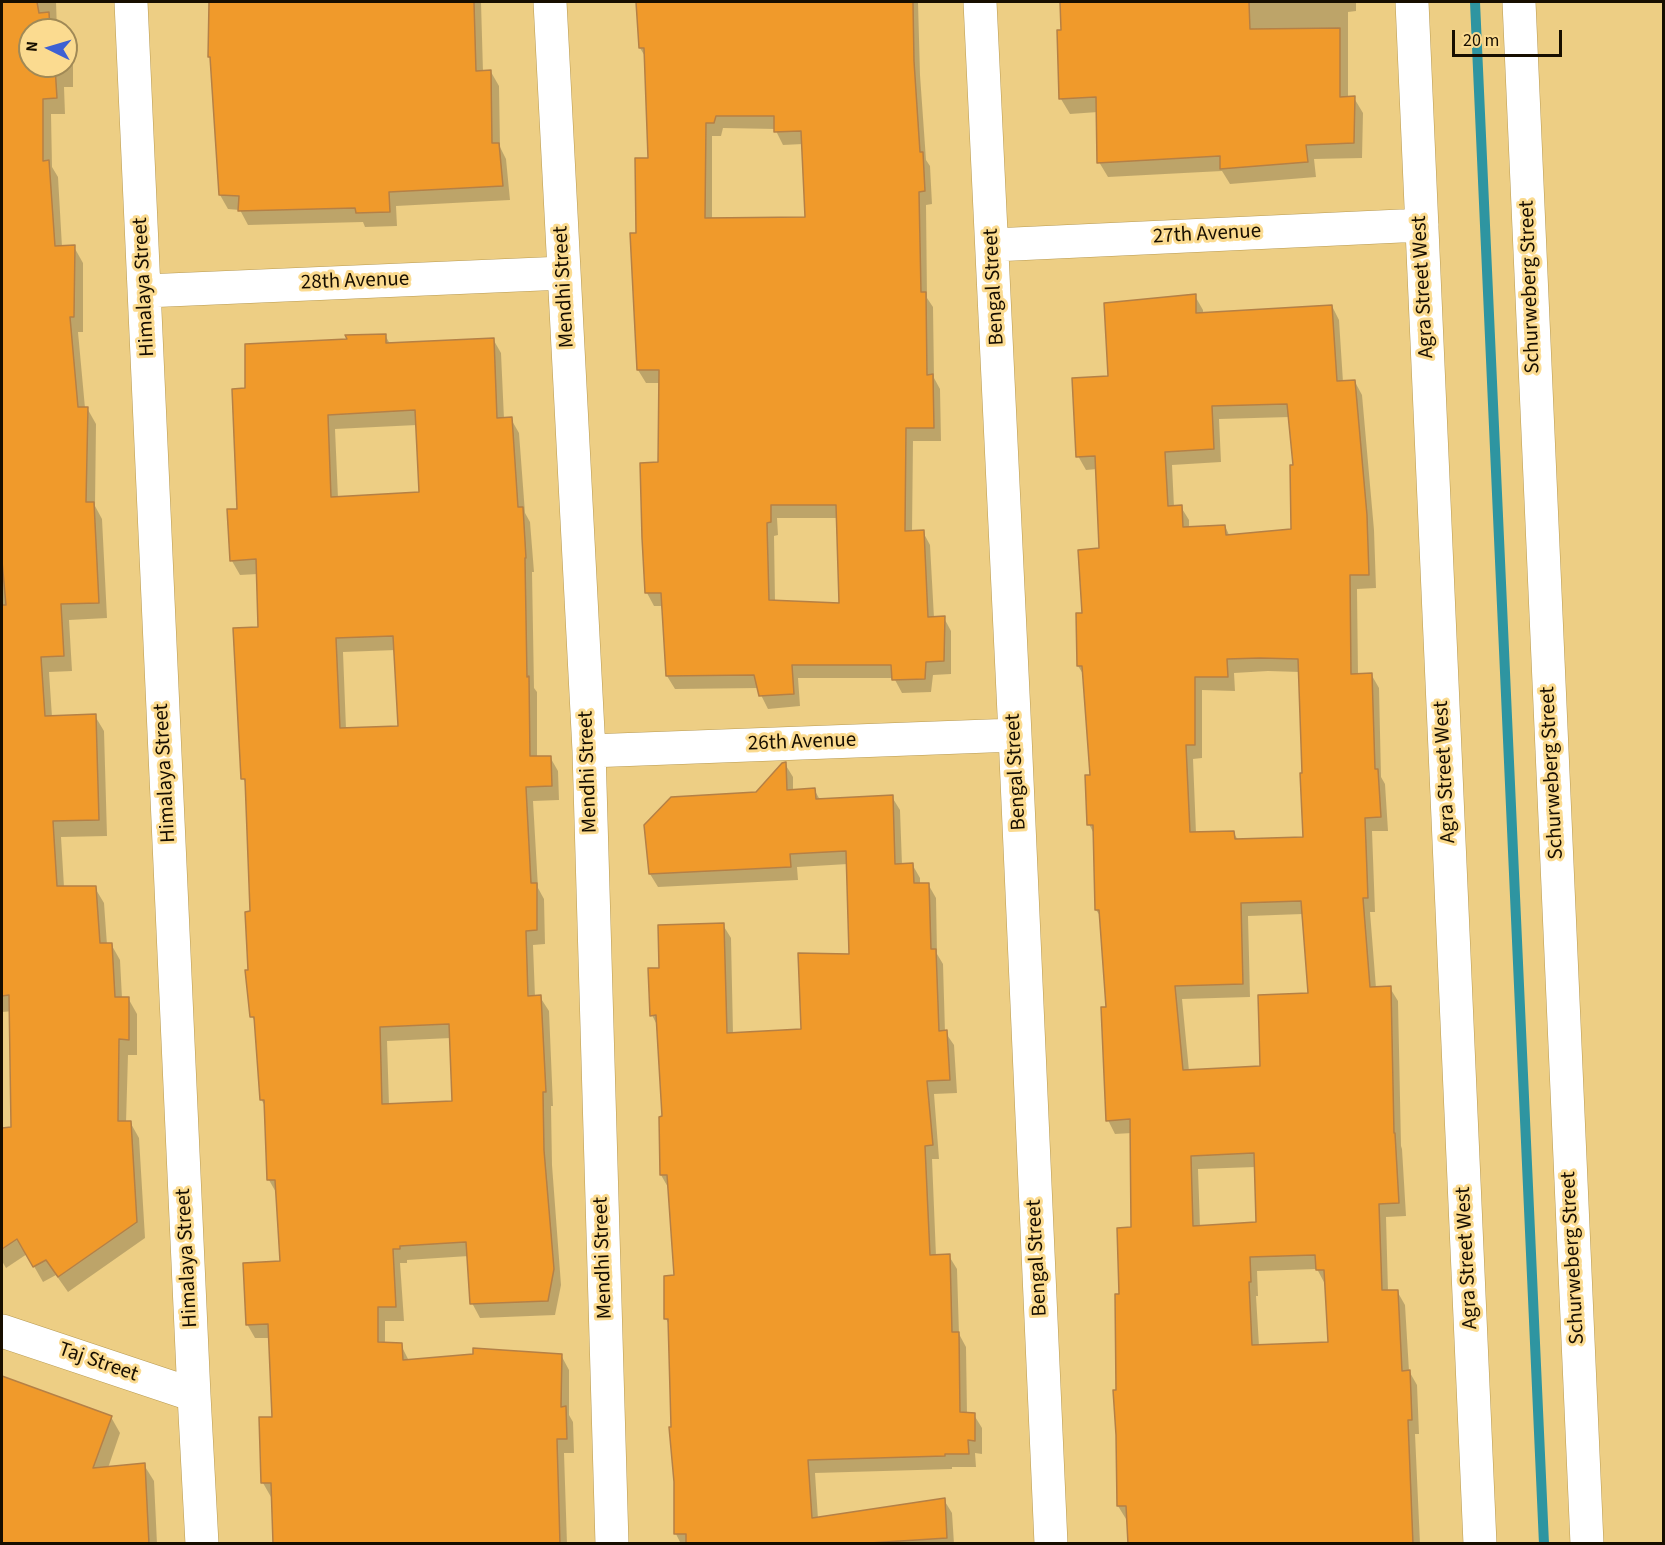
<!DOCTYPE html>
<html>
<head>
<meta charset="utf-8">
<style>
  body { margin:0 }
  #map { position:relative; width:1665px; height:1545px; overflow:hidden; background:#edce84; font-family:"Source Sans 3",sans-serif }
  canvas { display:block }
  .frame { position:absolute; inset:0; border:3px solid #170e00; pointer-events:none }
  .north { position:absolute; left:18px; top:18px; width:60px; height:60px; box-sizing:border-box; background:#fbdb90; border:2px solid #a08956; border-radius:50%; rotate:275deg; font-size:16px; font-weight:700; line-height:24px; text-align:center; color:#170e00 }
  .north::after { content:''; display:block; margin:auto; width:21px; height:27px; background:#3e61d3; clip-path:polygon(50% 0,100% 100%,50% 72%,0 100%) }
  .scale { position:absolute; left:1452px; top:30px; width:110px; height:27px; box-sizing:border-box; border:3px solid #170e00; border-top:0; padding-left:8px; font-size:18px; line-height:21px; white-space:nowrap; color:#170e00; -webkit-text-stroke:4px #fbdb90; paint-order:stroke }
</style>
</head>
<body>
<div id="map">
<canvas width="1665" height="1545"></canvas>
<div class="frame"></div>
<div class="north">N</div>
<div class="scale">20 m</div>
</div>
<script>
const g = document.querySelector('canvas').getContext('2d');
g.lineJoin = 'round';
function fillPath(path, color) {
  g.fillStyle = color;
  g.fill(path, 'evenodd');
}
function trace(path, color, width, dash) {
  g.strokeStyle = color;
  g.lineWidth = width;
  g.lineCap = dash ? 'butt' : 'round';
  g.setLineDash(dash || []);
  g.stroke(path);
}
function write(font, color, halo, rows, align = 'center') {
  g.font = font + ' "Source Sans 3",sans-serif';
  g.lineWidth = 6;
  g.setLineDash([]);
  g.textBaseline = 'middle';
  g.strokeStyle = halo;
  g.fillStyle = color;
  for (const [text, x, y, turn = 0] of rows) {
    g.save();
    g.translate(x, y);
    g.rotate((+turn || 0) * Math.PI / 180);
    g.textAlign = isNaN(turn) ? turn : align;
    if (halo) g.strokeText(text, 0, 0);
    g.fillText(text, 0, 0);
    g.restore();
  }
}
fillPath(new Path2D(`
  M2,2H56L57,30H30V66H66V40L73,52V87H64L65,114H51L52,167L58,177L62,247H74L83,263V332H78L85,408H87L96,424L95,506L102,519L107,618L69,620L72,671L49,672L52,717L95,716L104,731L107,836L61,837L64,887L95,888L104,903L107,945L111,944L120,960L122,998H128L137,1014V1055H128L126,1123L130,1122L139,1138L145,1238L68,1292L56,1275L43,1282L27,1254L6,1268L2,1261V1140L13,1148L14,1011L2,1012Z
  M211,2H481L483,72H491L499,86L500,147L506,159L510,200L396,206L397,226L365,227L363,222L248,225L240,210L228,209L220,195L212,60L210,57Z
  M638,2H918L920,75L926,160L930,166L932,204L926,205L927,298L933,307L934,378L940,389L941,441H913L912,532H923L930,545L934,618H944L951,631V674L933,675L931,692L902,693L894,678H798L800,706L768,709L761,695L759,688L675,689L667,676L663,606H654L647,593L643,538L660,464L661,383H646L638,370L637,234L650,159L646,58L640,48ZM723,128L775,129L783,145L803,144L807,218L712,219V136H721ZM777,518H838L841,604L775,601L774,536L778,535Z
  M1062,2H1356V11L1348,12V98H1354L1363,113L1362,158L1314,159L1316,177L1230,184L1222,171L1108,177L1099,162L1098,112L1070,114L1061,99L1063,31Z
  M1195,296L1203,310V314L1332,306L1339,320L1343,382H1355L1362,395L1374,530L1376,588L1357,589L1358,675L1371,674L1379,688L1381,777L1385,784L1388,831H1372L1375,912H1370L1376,988H1390L1398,1001L1401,1146L1402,1149L1406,1216L1386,1217L1388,1292L1397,1291L1405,1305L1409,1371L1417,1385L1419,1434H1415L1420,1544H1130L1129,1519H1126L1118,1506V1391L1121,1295L1132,1229V1133L1115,1134L1108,1120L1107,1009L1101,917L1096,910L1094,834L1089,824L1091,776L1085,677L1078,666L1084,614L1100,549L1097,469L1086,470L1078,456L1110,378ZM1290,417L1294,467L1293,530L1230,537L1225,526L1189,528V520L1181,507H1174L1172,465L1221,462L1219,419ZM1268,671L1300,672L1305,839L1238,840L1233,832L1196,833L1193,759L1202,758V690L1235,691L1234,673ZM1303,914L1310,995L1261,1067L1189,1071L1182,999L1250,997L1248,916ZM1256,1167L1258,1223L1200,1227L1198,1169ZM1317,1269L1325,1284L1330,1343L1259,1346L1256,1296H1258L1257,1271Z
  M385,335L390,344L493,339L501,353L504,419H511L519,433L525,513L530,522L534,572H532L534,688L537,692V757H550L558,771L559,800L533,801L538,888L544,899L545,944L533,945L535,997H540L549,1011L553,1106H551L552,1165L561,1285L555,1315L480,1318L472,1303L469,1256L407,1260V1263H400L404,1321H385V1344L401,1345L409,1361L561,1355L569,1370V1415L573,1422L574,1453H564L567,1544H275L273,1497H271L263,1483L274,1418L270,1338H255L247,1324L282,1262L277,1194L269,1180L265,1106L261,1099L256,1024L252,1016L249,971L251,912L247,786L243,778L260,629L258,574L240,575L232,561L238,510L246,390L349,341ZM417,425L421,493L338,498L335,429ZM396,650L399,727L346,729L343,652ZM451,1038L455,1102L389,1105L387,1041Z
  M785,764L793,777V791L814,789L820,800L892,797L900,810L902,865L912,864L920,878V884H928L936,898L937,954L943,964L945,1032L954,1045L957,1093L934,1094L939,1159H932L936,1256H949L957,1269L959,1334L966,1347L967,1414L974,1415L982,1428V1454L975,1453L976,1467H952V1469L815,1473L818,1519L944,1500L952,1513L954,1544H681L676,1534L670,1326L666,1319L676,1276L669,1189L661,1175L663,1118L658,1027L652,1015L660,969L723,925L731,938L733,1034L803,1030L850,955L848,864L797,867L798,880L658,887L650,874L756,794Z
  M2,1377L111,1417L120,1433L108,1468L144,1465L154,1481L157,1544H2Z`), '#0003');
trace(new Path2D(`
  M1475,2L1544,1544`), '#2e95a1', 10);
const building = new Path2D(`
  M2,2H37L39,13L49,12L50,30H30V66H55L57,98L43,99V161L49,160L55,246L75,245L74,317H70L78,407H88L86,502H94L99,603L61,604L64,656L41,657L45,716L96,714L99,820L53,821L57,886H96L100,943H112L115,997H129V1040L119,1039L118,1121H131L137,1222L58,1277L46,1260L33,1267L17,1239L2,1249V1128L11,1127L9,995L2,996V605H6L2,561Z
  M209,2H474L476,71L491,70L492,143H499L503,186L389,192L390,212L356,213L355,208L238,211L239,196L219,195L210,57H208Z
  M636,2H913L914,61L920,152H923L925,191L919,192L921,292H926L927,375L933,374L934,428H906L905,531L924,530L928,617L945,616L944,661L926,662L925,679L892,680L891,665H792L794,694L759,696L754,675L666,676L661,593H645L642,538L640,463L658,462L659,370H637L630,233H636L635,158H648L644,48H639ZM716,116H774V132L801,131L805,217L705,218L706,123H714ZM771,505H836L839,603L769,600L767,523L771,522Z
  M1060,2H1249L1250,29L1340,28V97L1355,96L1354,143L1306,145L1308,162L1220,169V156L1097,163L1096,97L1059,99L1057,30H1061Z
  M1196,294V313L1332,305L1337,381L1355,380L1367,515L1369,575H1350L1351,674L1372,673L1375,769H1378L1381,817L1365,818L1368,898H1363L1370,987L1391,986L1394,1133H1395L1399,1203L1379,1204L1382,1290H1398L1402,1371L1410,1370L1412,1420H1408L1413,1544H1128L1126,1506H1117L1116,1435L1113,1390H1116L1115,1294H1119L1117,1228L1131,1227L1130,1119L1106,1121L1101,1007H1106L1099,910H1095L1093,825H1087L1085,775H1090L1082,666H1077L1076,613H1082L1078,550L1099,548L1095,456L1076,457L1072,378L1108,376L1104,303ZM1287,404L1293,465H1290L1291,529L1226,535L1225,525L1183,527L1182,505L1168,506L1165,452L1214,449L1212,406ZM1260,658L1298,659L1302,773H1300L1303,837L1235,839L1234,831L1190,832L1186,745H1195V677H1228L1227,659ZM1301,901L1308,993L1258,995L1260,1066L1183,1070L1175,986L1243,984L1241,903ZM1254,1153L1256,1222L1193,1226L1191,1156ZM1315,1255L1316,1270H1324L1328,1342L1252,1345L1249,1282H1251L1250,1257Z
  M386,334V343L494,338L497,418L512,417L518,507H523L526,558H525L527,677L529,676L530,756H551L552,786L526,787L531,883H537V930L526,931L528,996L541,995L546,1092H543L544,1150L554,1269L548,1301L470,1304L466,1242L400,1246V1249H393L396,1307H378V1342L402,1343L403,1360L473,1354V1348L562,1354L561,1407L566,1406L567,1439H557L560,1544H273L271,1483H261L259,1417H272L268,1324L246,1325L243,1263L280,1261L275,1180H267L264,1100H260L254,1017H250L245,970H248L245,912L250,911L245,779H241L233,628L258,627L256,559L230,561L227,509H237L232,389L245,388V344L347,339L345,335ZM415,410L419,492L331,497L328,415ZM393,636L398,726L340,728L336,638ZM449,1024L452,1101L382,1104L380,1027Z
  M786,762L787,790L815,788L816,799L893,795L895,864L913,863L914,883H929L931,949H936L939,1031L947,1030L950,1080L927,1081L933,1145L925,1146L930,1255L950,1254L952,1332H959L960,1412L975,1413V1441L968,1440L969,1454H945V1456L808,1460L812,1518L945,1498L947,1538L854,1544H686V1534H674V1482L669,1427H671L668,1319H664V1276L674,1275L667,1175H660L659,1117L662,1116L656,1015L650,1016L648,968H659L658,925L724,923L727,1033L801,1029L798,953L849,954L846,851L790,854L791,867L649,874L644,825L671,797L756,792L782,763Z
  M2,1376L112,1416L93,1468L145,1463L149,1544H2Z`);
fillPath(building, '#f09a2b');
trace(building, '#b58046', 1.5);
const street = new Path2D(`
  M131,2L194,1395L202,1544
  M550,2L589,751L612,1544
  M980,2L1015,735L1051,1544
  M1412,2L1480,1544
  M1519,2L1587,1544
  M993,245L1422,225
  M145,291L564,273
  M589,751L1015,735
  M2,1331L194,1395`);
trace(street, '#b89a51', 34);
trace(street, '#fff', 33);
write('21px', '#170e00', '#fbdb90', [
  ["27th Avenue",1207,235,-3],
  ["28th Avenue",355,282,-2],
  ["Himalaya Street",145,287,-93],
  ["Mendhi Street",565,287,-93],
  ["Bengal Street",995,287,-93],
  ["Agra Street West",1424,287,-93],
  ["Schurweberg Street",1531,287,-92],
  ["26th Avenue",802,743,-2],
  ["Mendhi Street",589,772,-92],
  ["Bengal Street",1017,772,-93],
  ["Agra Street West",1446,772,-93],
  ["Himalaya Street",166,773,-93],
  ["Schurweberg Street",1553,773,-93],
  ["Himalaya Street",188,1258,-93],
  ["Mendhi Street",604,1258,-92],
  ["Bengal Street",1038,1258,-93],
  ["Agra Street West",1468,1258,-93],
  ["Schurweberg Street",1574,1258,-93],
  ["Taj Street",98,1363,19]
]);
</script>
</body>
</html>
